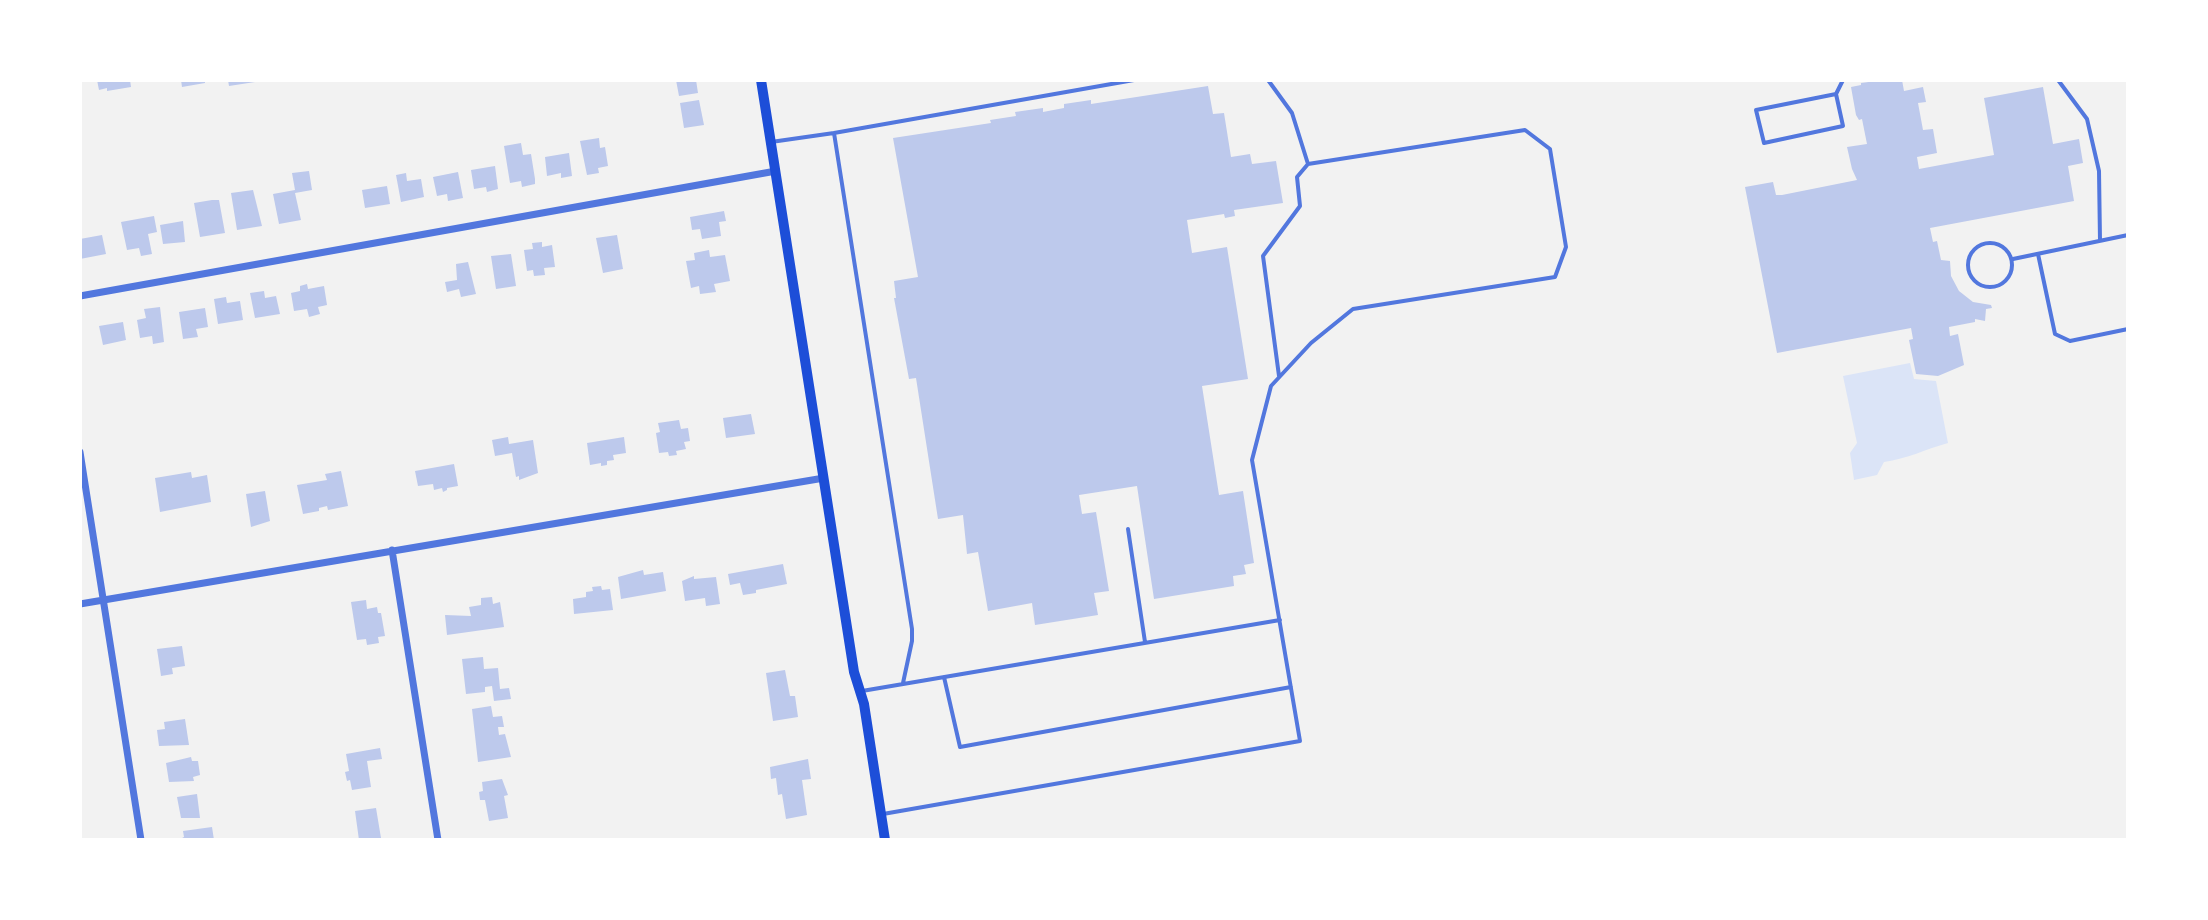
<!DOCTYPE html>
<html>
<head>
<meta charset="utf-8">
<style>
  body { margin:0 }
  #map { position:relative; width:2208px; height:920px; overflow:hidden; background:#f2f2f2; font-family:"PT Serif",serif }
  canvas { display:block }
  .frame { position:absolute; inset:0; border:82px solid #fff; pointer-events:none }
</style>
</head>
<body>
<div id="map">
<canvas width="2208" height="920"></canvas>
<div class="frame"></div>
</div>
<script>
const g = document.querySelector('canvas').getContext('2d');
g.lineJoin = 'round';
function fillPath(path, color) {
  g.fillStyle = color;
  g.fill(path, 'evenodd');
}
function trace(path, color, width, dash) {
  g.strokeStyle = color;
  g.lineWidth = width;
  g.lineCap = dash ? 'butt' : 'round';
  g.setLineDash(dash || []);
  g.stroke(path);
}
fillPath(new Path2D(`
  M1910,363L1914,379L1936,381L1948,443C1926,449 1907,459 1884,462L1877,475L1854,480L1850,453L1857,443L1843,376Z`), '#dbe4f7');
fillPath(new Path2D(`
  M97,80H130L131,87L107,91V88L99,90Z
  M181,80H205V83L182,87Z
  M228,80H255V82L229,86Z
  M676,80H696L698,93L679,96Z
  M1884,80H1902L1904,91L1923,87L1926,102L1918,103L1923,130L1933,129L1937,153L1917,157L1919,169L1994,155L1984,98L2043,87L2053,144L2079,139L2083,163L2068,166L2074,201L1930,228L1933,242L1937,241L1941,260L1950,261L1951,276L1959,291L1973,302L1991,305L1992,308L1986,309L1985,321L1975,319V322L1949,327L1950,336L1958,334L1964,365L1938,376L1916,374L1909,340L1913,339L1911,328L1777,353L1745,187L1773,182L1776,195H1782L1857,180L1852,169L1847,147L1867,144L1862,119L1859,120L1856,115L1851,87L1861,85V83Z
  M1208,86L1213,114L1224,113L1231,157L1250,154L1252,164L1276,161L1283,203L1234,210L1235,216L1225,218L1224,214L1187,220L1192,253L1227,247L1248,379L1202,386L1219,495L1243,491L1254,563L1244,565L1246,574L1233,576L1234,586L1154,599L1137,486L1079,495L1082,514L1096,512L1109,591L1094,593L1098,615L1035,625L1032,603L988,611L978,552L967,554L963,515L938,519L916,378L909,379L894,298H896L894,281L918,277L893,138L991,123L990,120L1016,116L1015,112L1043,108V112L1064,108V104L1091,100V104Z
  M699,100L704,125L684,128L680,103Z
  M599,138L600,148L605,147L608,166L598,168L599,173L587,175L580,141Z
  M521,143L523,155L531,154L535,179V184L522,187L521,181L510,183L504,146Z
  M569,153L572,176L561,178V173L547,176L545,157Z
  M495,166L498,189L487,192L486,187L474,189L471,170Z
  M309,171L312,190L295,193L301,220L279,224L273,194L295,190L292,173Z
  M458,172L463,198L448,201L447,194L437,196L433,177Z
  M406,173L407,181L421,179L424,197L401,202L396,175Z
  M387,186L390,204L365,208L362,190Z
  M253,190L262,226L237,230L231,193Z
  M212,200H219L225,233L200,237L194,203Z
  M724,211L726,221L719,222L721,236L702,239L700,229L692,230L690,217Z
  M154,216L157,232L148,234L152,254L141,256L139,248L127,250L121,222Z
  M183,221L185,242L163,244L160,225Z
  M102,235L106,254L80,259V239Z
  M617,235L623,269L603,273L596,238Z
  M542,242V247L552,245L555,267L544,268L545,275L534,276L533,270L527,271L524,250L533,249L532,243Z
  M709,250L710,257L725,255L730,281L714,284L716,292L700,294L699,286L691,288L686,261L695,260L694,253Z
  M511,254L516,286L496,289L491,256Z
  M468,262L476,294L461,297L459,289L447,292L445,282L457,280L456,264Z
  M307,284L308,289L324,286L327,305L318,307L320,314L309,317L307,309L294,311L291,293L300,291V286Z
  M264,291L265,298L276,296L280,314L255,318L250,293Z
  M226,297L227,303L240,301L243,320L218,324L214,299Z
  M160,307L164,342L153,344L152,336L140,338L137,320L146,318L144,309Z
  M205,308L208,327L196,329L198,337L183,339L179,312Z
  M123,322L126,340L103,345L99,326Z
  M751,414L755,434L726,438L723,418Z
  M679,420L681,429L688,428L690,441L684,442L686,449L676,451L677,455L669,456L668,452L659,453L656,433L660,432L658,423Z
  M508,437L509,444L533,440L538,473L519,480V476L516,477L512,453L495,456L492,440Z
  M624,437L626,453L613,455L614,460L607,461V465L601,466V463L590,465L587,443Z
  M454,464L458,486L447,488V490L443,492L442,488L434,490L433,484L418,486L415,471Z
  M341,471L348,506L328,510L327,506L319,508V511L303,514L297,485L327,480L325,474Z
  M191,472L192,478L207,475L211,502L160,512L155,478Z
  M265,491L270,521L251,527L246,494Z
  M783,564L787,584L756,590V593L743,595L740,583L730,585L728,574Z
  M643,570L644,575L663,572L666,591L621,599L618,577Z
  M694,576V579L716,577L720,604L706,606L705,598L685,601L682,581Z
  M601,586L602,590L610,589L613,610L574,614L573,599L586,597V592L593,591L592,587Z
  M492,597L493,604L500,602L504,627L447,635L445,615L471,616L469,607L481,605V598Z
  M366,600L367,609L377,607L378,613H381L385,636L378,637L379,643L367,645L366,639L357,640L351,602Z
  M182,646L185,666L172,668L173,674L161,676L157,649Z
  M483,657L484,669L498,668L500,689L509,688L511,699L494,701L492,686L485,687V692L466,694L462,659Z
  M785,670L790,696H795L798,717L773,721L766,673Z
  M491,706L493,717L502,716L504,727H498L499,735L505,734L511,757L478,762L472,709Z
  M185,719L189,745L159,746L157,730L165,729L164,722Z
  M380,748L382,759L367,761L371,787L352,790L350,780L347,781L345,772L349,771L346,754Z
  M191,757L192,761H198L200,775L193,777L194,781L169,782L166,763Z
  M808,759L811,779L802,780L807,815L786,819L782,794L778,795L776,778L771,779L770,767Z
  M502,779L508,795L504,796L508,818L489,821L485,800H480L479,792L483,791L482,782Z
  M197,794L200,818H181L177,797Z
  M376,808L381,838L359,840L355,811Z
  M212,827L214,840H178L184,837L183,831Z`), '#bdc9ec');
trace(new Path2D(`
  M2058,80L2087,119L2099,171L2100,241
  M1836,94L1756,110L1764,143L1843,126L1836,94L1843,80
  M834,133L1134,80
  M771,142L834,133L912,629V641L903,683
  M1968 265a22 22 0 1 1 44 0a22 22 0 1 1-44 0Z
  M2038,254L2055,334L2070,341L2128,329
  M2013,259L2128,235
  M1279,376L1263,256L1300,206L1297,177L1308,164
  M1128,529L1145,642
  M944,677L960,747L1291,687
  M862,691L1280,620
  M883,814L1300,741L1252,460L1271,386L1311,343L1353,309L1555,277L1566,247L1550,149L1525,130L1308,164L1292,113L1268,80`), '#5277de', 4);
trace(new Path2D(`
  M80,296L776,171
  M80,452L141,840
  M392,550L438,840
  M80,604L824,478`), '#5277de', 7);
trace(new Path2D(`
  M761,80L854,672L864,704L885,840`), '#1d4ed8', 10);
</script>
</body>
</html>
